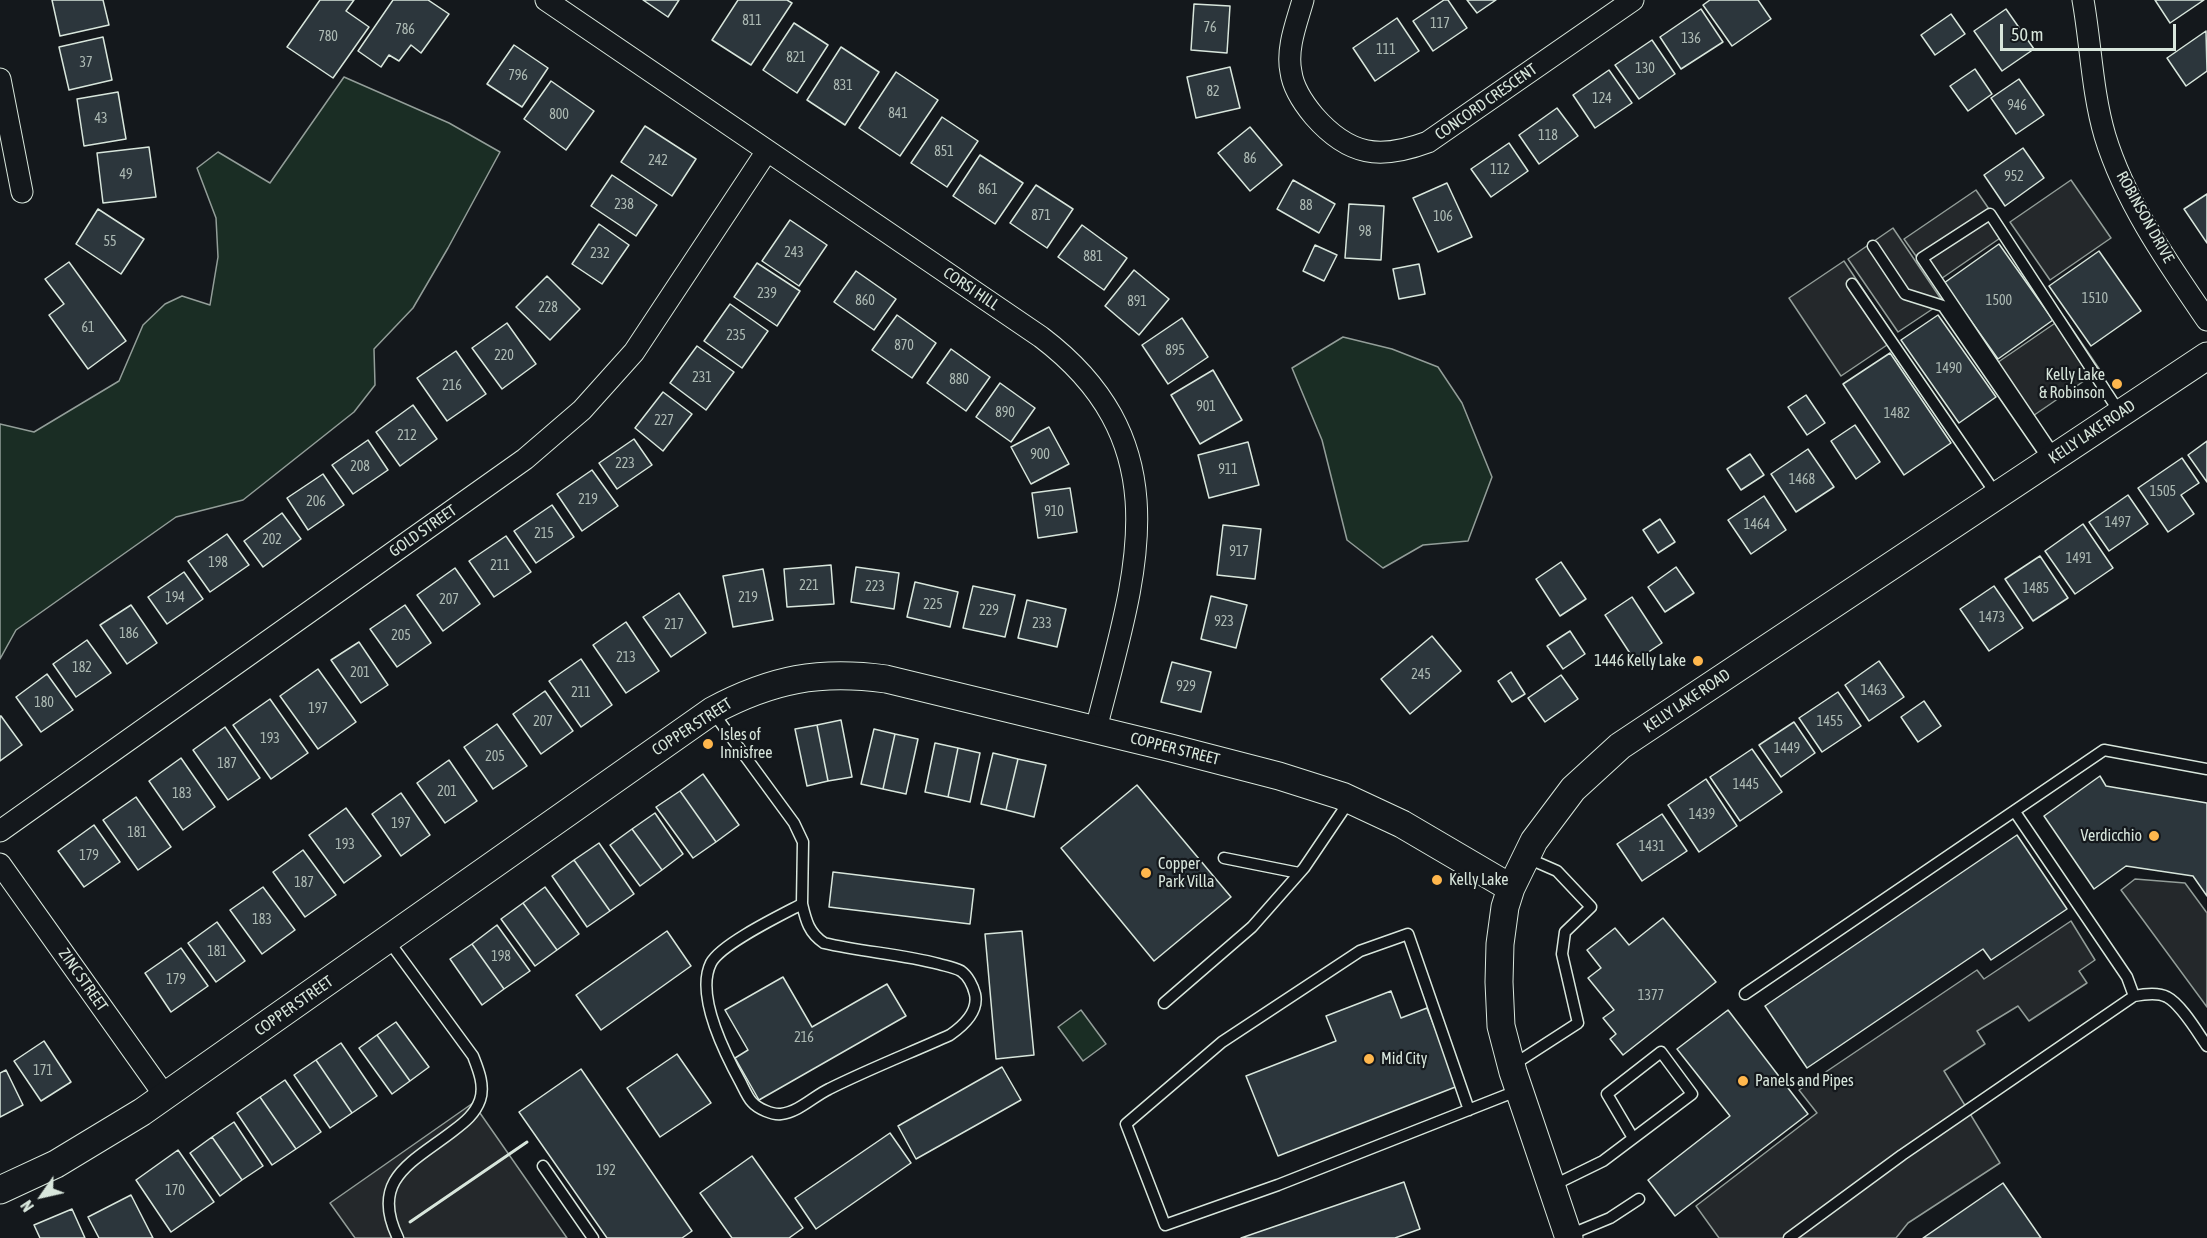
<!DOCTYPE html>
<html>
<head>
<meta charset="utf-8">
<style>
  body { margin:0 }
  #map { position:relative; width:2207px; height:1238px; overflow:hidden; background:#14181c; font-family:"Asap Condensed",sans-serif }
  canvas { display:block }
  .north { position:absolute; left:12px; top:1166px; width:60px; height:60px; -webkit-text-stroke:4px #14181c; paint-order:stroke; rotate:236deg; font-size:16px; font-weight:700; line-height:24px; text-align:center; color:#d8e6dc }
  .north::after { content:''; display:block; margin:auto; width:21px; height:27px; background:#d8e6dc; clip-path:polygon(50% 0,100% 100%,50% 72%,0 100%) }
  .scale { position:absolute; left:2000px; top:24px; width:176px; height:27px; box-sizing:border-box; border:3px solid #d8e6dc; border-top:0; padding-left:8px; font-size:18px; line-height:21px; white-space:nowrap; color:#d8e6dc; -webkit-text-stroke:4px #14181c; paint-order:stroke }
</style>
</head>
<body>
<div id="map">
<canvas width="2207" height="1238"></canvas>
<div class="north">N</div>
<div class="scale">50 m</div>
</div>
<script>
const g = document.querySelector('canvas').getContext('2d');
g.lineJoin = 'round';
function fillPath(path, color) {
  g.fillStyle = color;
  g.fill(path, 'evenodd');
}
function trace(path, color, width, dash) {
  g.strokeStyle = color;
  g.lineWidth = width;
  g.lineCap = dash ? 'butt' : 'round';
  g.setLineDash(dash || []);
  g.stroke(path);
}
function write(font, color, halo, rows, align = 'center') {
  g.font = font + ' "Asap Condensed",sans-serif';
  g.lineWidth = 4.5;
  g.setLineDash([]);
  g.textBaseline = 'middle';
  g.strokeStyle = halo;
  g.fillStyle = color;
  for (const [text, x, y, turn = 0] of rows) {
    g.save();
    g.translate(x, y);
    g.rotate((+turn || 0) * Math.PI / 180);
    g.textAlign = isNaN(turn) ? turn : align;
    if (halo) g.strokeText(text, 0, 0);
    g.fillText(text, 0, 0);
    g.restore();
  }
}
const green = new Path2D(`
  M344,77L449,123L500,152L448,248L413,308L374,349L375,385L354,412L243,500L176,517L16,630L0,659V424L34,432L119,381L143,325L165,304L182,296L210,305L218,257L216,218L197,168L218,152L270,183Z
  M1343,337L1392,349L1438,367L1462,403L1492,477L1468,541L1423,545L1383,568L1347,540L1322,440L1292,368Z
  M1081,1010L1106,1044L1083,1061L1058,1027Z`);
fillPath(green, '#1a2d24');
trace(green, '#939e99', 1.5);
const parking = new Path2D(`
  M2071,180L2111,238L2050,280L2010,222Z
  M1976,190L2006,234L1935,283L1904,239Z
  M1893,228L1943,302L1898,332L1848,259Z
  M1844,261L1896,339L1841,376L1789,298Z
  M2064,317L2100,370L2027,420L1991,367Z
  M2135,879L2185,883L2207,913V1007L2121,890Z
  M2071,921L2095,960L2079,971L2087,983L2029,1021L2018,1006L1977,1031L1985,1044L1944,1071L2000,1163L1908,1223L1896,1238H1719L1696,1206L1817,1113L1799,1090L1977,970L1984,979Z
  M473,1103L567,1238H355L330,1203Z`);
fillPath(parking, '#24282b');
trace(parking, '#939e99', 1.5);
const building = new Path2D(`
  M52,0H103L109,25L60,36Z
  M320,0H354L346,11L369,27L333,78L287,47Z
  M393,0H428L449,14L421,53L411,45L399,61L389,55L381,67L358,51Z
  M643,0H679L668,17Z
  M738,0H787L792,3L751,65L712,40Z
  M1444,0H1448L1467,28L1433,51L1413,21Z
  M1467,0H1496L1477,13Z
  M1710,0H1758L1771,19L1732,46L1703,5Z
  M2155,0H2204L2170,23Z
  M1194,4L1230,6L1227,53L1191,50Z
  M1701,9L1723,42L1681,69L1660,37Z
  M2006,9L2034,49L2002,71L1974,31Z
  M1951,14L1965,34L1935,55L1921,35Z
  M1397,18L1419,51L1375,81L1353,48Z
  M794,23L828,45L797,93L763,70Z
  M2206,31L2207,71L2186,86L2167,58Z
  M103,37L112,80L69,90L59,47Z
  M1652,40L1675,74L1639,99L1615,65Z
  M514,45L548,68L522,107L487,84Z
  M841,47L879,72L845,125L807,100Z
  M1230,67L1240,108L1196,118L1187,77Z
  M1975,69L1992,94L1968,111L1950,86Z
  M1609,70L1632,103L1595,128L1573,95Z
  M896,72L938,100L900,156L859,128Z
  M2019,79L2044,115L2016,134L1991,98Z
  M551,81L594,111L566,150L524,119Z
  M118,92L126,139L84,146L77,99Z
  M1557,108L1578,136L1539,164L1519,135Z
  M942,117L978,141L947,187L911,163Z
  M645,126L696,159L672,196L621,162Z
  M1250,127L1282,165L1250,191L1218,153Z
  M1509,143L1528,171L1491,197L1471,169Z
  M149,147L156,197L103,203L97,153Z
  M2023,148L2044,178L2005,206L1984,175Z
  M980,155L1023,183L995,224L953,196Z
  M612,175L657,205L636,236L591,206Z
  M1293,180L1335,204L1319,233L1277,209Z
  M1447,183L1472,237L1438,252L1413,198Z
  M1036,185L1073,209L1047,248L1010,223Z
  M2207,194V243L2184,209Z
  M1349,204L1384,206L1381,260L1345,258Z
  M98,209L144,239L121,274L76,244Z
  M790,220L827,245L799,286L762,261Z
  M599,224L629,245L602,284L572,264Z
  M1082,225L1127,258L1104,290L1058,257Z
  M1999,244L2053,320L1998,359L1944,283Z
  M1315,245L1337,255L1324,281L1303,271Z
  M2099,251L2141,311L2091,346L2049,286Z
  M69,262L126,341L88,369L49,315L64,304L45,279Z
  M757,263L800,291L777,326L734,297Z
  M1419,264L1425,294L1399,299L1393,269Z
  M1134,270L1169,299L1139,335L1105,306Z
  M856,271L896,299L874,330L834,302Z
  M547,276L580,309L550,340L516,307Z
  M730,304L768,331L742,368L704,341Z
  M897,315L936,343L912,378L872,350Z
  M1938,315L1996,397L1959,423L1901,340Z
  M1182,318L1208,357L1168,384L1142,345Z
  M507,323L536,364L502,389L472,348Z
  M697,346L734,372L706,410L670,383Z
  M951,349L990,377L966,411L927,383Z
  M456,351L486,394L447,421L417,378Z
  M1890,353L1951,443L1904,475L1843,384Z
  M1213,370L1242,420L1200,444L1171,395Z
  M1000,383L1035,408L1011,442L976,417Z
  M663,392L692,414L663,451L635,428Z
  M1806,395L1825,423L1807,435L1788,407Z
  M413,405L437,439L400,466L376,432Z
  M1855,425L1880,462L1856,479L1831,441Z
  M1049,427L1069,464L1031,484L1011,447Z
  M634,439L652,465L617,489L599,463Z
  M368,440L388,470L353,494L332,465Z
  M2207,441V482L2188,455Z
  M1248,442L1259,485L1209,498L1198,455Z
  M1808,449L1834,487L1796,512L1771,474Z
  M1750,454L1764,475L1741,490L1727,469Z
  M2182,458L2199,483L2181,495L2194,514L2168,532L2138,488Z
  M592,470L618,506L582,531L557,494Z
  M323,474L344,505L308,530L287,498Z
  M1070,488L1077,532L1038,538L1032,493Z
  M2128,495L2148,524L2109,551L2089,522Z
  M1764,496L1786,530L1751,554L1728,520Z
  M552,505L574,537L536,563L514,531Z
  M282,513L301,539L263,567L244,541Z
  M1660,519L1675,542L1658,553L1643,530Z
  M2083,524L2113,568L2075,594L2045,551Z
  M1223,525L1261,529L1255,579L1217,575Z
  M227,534L249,565L210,592L188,561Z
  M506,536L531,572L494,597L469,561Z
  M2040,556L2068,598L2033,621L2005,579Z
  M1561,562L1586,599L1560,616L1536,579Z
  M831,565L834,604L787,607L784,569Z
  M856,567L899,573L894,609L851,602Z
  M1676,567L1694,593L1665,612L1648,587Z
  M455,568L480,604L443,631L417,595Z
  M763,569L773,620L733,627L723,576Z
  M184,572L203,599L167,624L148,597Z
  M915,582L958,592L950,627L907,617Z
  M973,586L1015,595L1005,637L963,628Z
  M1994,586L2023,628L1989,651L1960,609Z
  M679,593L706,633L671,657L643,617Z
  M1211,596L1247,605L1236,648L1201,639Z
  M1632,597L1662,643L1635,661L1605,615Z
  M1027,600L1066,609L1057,647L1018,638Z
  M131,605L157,643L127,664L100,625Z
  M405,605L431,643L397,667L370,629Z
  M626,622L659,671L626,693L593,645Z
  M1570,631L1585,654L1563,669L1547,646Z
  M1432,636L1461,671L1410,714L1381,679Z
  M87,640L111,673L76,697L53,664Z
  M359,642L388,685L361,703L331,660Z
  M581,659L612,705L581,727L549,681Z
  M1879,661L1904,697L1869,721L1845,685Z
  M1172,662L1211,672L1201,712L1161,702Z
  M318,669L356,722L318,749L280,696Z
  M1511,672L1525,694L1512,702L1498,681Z
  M47,674L73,710L41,732L16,697Z
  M1561,675L1578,699L1545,722L1528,698Z
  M545,691L573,731L541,754L513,714Z
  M1838,692L1861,726L1822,752L1799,718Z
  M270,699L308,753L271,779L233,725Z
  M1924,701L1941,726L1918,742L1901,717Z
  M0,716H1L22,745L0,761Z
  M841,720L852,777L828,781L817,725Z
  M1794,722L1815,753L1781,777L1759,745Z
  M497,724L527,766L493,789L464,747Z
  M817,725L828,781L807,786L795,729Z
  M225,727L260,778L228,800L193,750Z
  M874,729L895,734L883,789L861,784Z
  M895,734L918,739L906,794L883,789Z
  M935,743L958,748L948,797L925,792Z
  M958,748L980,753L970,802L948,797Z
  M1752,749L1782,792L1740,821L1710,777Z
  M993,753L1018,759L1006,810L981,804Z
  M181,758L215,807L183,830L149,781Z
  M1018,759L1046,765L1034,817L1006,810Z
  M449,760L477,801L445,823L417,783Z
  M703,774L739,825L716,842L680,791Z
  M2100,776L2106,786L2207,803V896L2193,876L2126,866L2094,889L2044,816Z
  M1706,779L1737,826L1699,852L1668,805Z
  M1137,785L1231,897L1154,961L1061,848Z
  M680,791L716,842L693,858L656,807Z
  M401,793L430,835L401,856L372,814Z
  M136,797L171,847L138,870L103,820Z
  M346,808L381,856L344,883L309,835Z
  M655,813L683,854L662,870L632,829Z
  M1662,814L1687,851L1642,881L1617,844Z
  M94,825L120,862L84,887L58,851Z
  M632,829L662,870L640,886L610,845Z
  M2017,835L2067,909L1991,960L1983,949L1807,1068L1765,1006Z
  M599,843L634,894L610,911L574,860Z
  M303,850L336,895L305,917L273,872Z
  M574,860L610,911L587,927L552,876Z
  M833,872L974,889L970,924L829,907Z
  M263,887L295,930L262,954L230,910Z
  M545,887L579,934L557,950L523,903Z
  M523,903L557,950L535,966L501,919Z
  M1663,918L1716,982L1623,1055L1610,1039L1616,1034L1603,1018L1614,1010L1588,978L1601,968L1587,950L1615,928L1629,945Z
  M217,922L245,961L216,982L188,943Z
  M497,925L530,971L504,989L472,944Z
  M667,931L691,966L601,1030L576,995Z
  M1022,931L1034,1055L996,1059L985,934Z
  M472,944L504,989L482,1005L450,959Z
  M181,948L208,986L171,1012L145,973Z
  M783,977L812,1027L887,984L906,1016L759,1100L735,1058L748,1050L725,1010Z
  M1391,991L1401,1018L1427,1008L1458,1086L1278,1156L1246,1076L1336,1041L1326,1016Z
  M1728,1010L1808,1114L1675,1216L1648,1180L1730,1116L1677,1049Z
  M396,1022L429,1067L410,1081L377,1035Z
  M377,1035L410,1081L392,1094L359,1048Z
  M44,1041L71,1082L41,1101L14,1061Z
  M341,1043L377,1096L352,1113L316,1060Z
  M677,1054L711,1103L660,1137L627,1088Z
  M316,1060L352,1113L330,1128L294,1075Z
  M1002,1067L1021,1100L916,1159L898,1126Z
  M581,1069L692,1231L682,1238H607L519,1112Z
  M6,1070L23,1105L0,1117V1073Z
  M285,1080L321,1132L296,1149L260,1097Z
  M260,1097L296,1149L272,1165L237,1113Z
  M234,1122L263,1166L242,1180L212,1137Z
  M890,1133L911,1163L816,1229L795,1198Z
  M212,1137L242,1180L220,1196L190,1153Z
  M178,1150L214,1202L171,1232L136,1180Z
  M752,1156L803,1228L789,1238H732L700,1193Z
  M1404,1182L1420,1229L1395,1238H1241Z
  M2003,1183L2041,1238H1923Z
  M131,1195L153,1238H99L88,1217Z
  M72,1209L85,1238H40L34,1225Z`);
fillPath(building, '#2c363c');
trace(building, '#d8e6dc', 1.5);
const service = new Path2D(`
  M1873,246L1905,294L1943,306L2049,460
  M1852,284L1996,494
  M2055,456L1922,258L1990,214L2120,413
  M712,711L794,823L803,842L802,904
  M2015,812L2127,977L2134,996
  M1224,858L1299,873
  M802,904C806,921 809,933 824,943C862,952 901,954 939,964C946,966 954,967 961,971C968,976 973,986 975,994C979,1012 963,1026 950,1035C910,1053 869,1069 829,1089C814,1096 799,1112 781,1114C773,1115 758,1109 752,1102C748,1098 744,1089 741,1083C725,1054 695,995 711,963C721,944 781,915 802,904Z
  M388,940L473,1056C478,1069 485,1085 480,1100C475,1114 465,1122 453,1131C413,1162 369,1179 398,1238
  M1745,994L2104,750L2207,769
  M1164,1003L1252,927L1304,868L1350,800
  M1513,1065L1578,1023L1562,954L1565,932L1591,907L1557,871L1525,857
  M1469,1110L1408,934L1360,951L1222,1042L1126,1124L1165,1225L1278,1185L1519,1090
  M543,1166L593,1238
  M1552,1186L1603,1161L1692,1094L1661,1052L1607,1094L1633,1138
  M1569,1235L1610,1218L1639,1199
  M1789,1238L1902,1155L2134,996C2144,994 2158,992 2167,997C2181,1004 2198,1033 2207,1046`);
const minor = new Path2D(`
  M546,0L1041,337C1186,447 1133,581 1096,729
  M1303,0C1297,22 1286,48 1291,72C1293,88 1304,104 1314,116C1349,156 1380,160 1428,142L1633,0
  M2083,0C2091,45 2092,92 2105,136C2125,202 2168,263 2207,320
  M0,79L22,192
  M0,831L525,459L582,410L634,352L767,151
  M0,864L165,1096`);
const tertiary = new Path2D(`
  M0,1190L56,1164L142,1112L712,711C772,679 819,670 886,679L1171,748L1279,776L1342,796L1402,824L1511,888
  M1569,1238L1513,1072L1501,1026L1499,982L1500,944L1505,907L1511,888L1534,841L1573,789L1620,746L2207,356`);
trace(service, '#d8e6dc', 13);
trace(minor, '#d8e6dc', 23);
trace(tertiary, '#d8e6dc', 29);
trace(service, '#14181c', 10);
trace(minor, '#14181c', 21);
trace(tertiary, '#14181c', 27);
trace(new Path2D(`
  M410,1222L527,1142`), '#d8e6dc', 3);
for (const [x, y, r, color] of [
  [2117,384,6,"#ffb74d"],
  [1698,661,6,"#ffb74d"],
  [708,744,6,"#ffb74d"],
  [2154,836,6,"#ffb74d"],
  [1146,873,6,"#ffb74d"],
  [1437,880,6,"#ffb74d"],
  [1369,1059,6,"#ffb74d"],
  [1743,1081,6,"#ffb74d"]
]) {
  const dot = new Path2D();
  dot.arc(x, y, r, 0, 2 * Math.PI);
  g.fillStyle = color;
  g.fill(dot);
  trace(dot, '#14181c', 2);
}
write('14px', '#adbab4', null, [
  ["811",752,21],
  ["117",1440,24],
  ["76",1210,28],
  ["786",405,30],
  ["780",328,37],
  ["136",1691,39],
  ["111",1386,50],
  ["821",796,58],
  ["37",86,63],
  ["130",1645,69],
  ["796",518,76],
  ["831",843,86],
  ["82",1213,92],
  ["124",1602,99],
  ["946",2017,106],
  ["841",898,114],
  ["800",559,115],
  ["43",101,119],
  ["118",1548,136],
  ["851",944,152],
  ["86",1250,159],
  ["242",658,161],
  ["112",1500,170],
  ["49",126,175],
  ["952",2014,177],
  ["861",988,190],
  ["238",624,205],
  ["88",1306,206],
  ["871",1041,216],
  ["106",1443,217],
  ["98",1365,232],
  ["55",110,242],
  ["243",794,253],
  ["232",600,254],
  ["881",1093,257],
  ["239",767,294],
  ["1510",2095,299],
  ["860",865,301],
  ["1500",1999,301],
  ["891",1137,302],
  ["228",548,308],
  ["61",88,328],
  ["235",736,336],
  ["870",904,346],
  ["895",1175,351],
  ["220",504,356],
  ["1490",1949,369],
  ["231",702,378],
  ["880",959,380],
  ["216",452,386],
  ["901",1206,407],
  ["890",1005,413],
  ["1482",1897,414],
  ["227",664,421],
  ["212",407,436],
  ["900",1040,455],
  ["223",625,464],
  ["208",360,467],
  ["911",1228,470],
  ["1468",1802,480],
  ["1505",2163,492],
  ["219",588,500],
  ["206",316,502],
  ["910",1054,512],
  ["1497",2118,523],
  ["1464",1757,525],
  ["215",544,534],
  ["202",272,540],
  ["917",1239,552],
  ["1491",2079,559],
  ["198",218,563],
  ["211",500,566],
  ["221",809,586],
  ["223",875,587],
  ["1485",2036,589],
  ["194",175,598],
  ["219",748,598],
  ["207",449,600],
  ["225",933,605],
  ["229",989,611],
  ["1473",1992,618],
  ["923",1224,622],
  ["233",1042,624],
  ["217",674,625],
  ["186",129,634],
  ["205",401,636],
  ["213",626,658],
  ["182",82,668],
  ["201",360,673],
  ["245",1421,675],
  ["929",1186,687],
  ["1463",1874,691],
  ["211",581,693],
  ["180",44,703],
  ["197",318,709],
  ["207",543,722],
  ["1455",1830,722],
  ["193",270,739],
  ["1449",1787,749],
  ["205",495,757],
  ["187",227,764],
  ["1445",1746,785],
  ["201",447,792],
  ["183",182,794],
  ["1439",1702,815],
  ["197",401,824],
  ["181",137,833],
  ["193",345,845],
  ["1431",1652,847],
  ["179",89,856],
  ["187",304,883],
  ["183",262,920],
  ["181",217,952],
  ["198",501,957],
  ["179",176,980],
  ["1377",1651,996],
  ["216",804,1038],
  ["171",43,1071],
  ["192",606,1171],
  ["170",175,1191]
]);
write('16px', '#d8e6dc', '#14181c', [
  ["CONCORD CRESCENT",1486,102,-35],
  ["ROBINSON DRIVE",2145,217,61],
  ["CORSI HILL",971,289,34],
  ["KELLY LAKE ROAD",2092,432,-34],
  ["GOLD STREET",423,531,-35],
  ["KELLY LAKE ROAD",1687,701,-34],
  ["COPPER STREET",692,727,-33],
  ["COPPER STREET",1175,749,14],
  ["ZINC STREET",83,980,55],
  ["COPPER STREET",294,1006,-35]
]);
write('16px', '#d8e6dc', '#14181c', [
  ["Kelly Lake",2105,375,"right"],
  ["& Robinson",2105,393,"right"],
  ["1446 Kelly Lake",1686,661,"right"],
  ["Isles of",720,735],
  ["Innisfree",720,753],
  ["Verdicchio",2142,836,"right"],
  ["Copper",1158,864],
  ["Park Villa",1158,882],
  ["Kelly Lake",1449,880],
  ["Mid City",1381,1059],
  ["Panels and Pipes",1755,1081]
], 'left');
</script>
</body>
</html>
